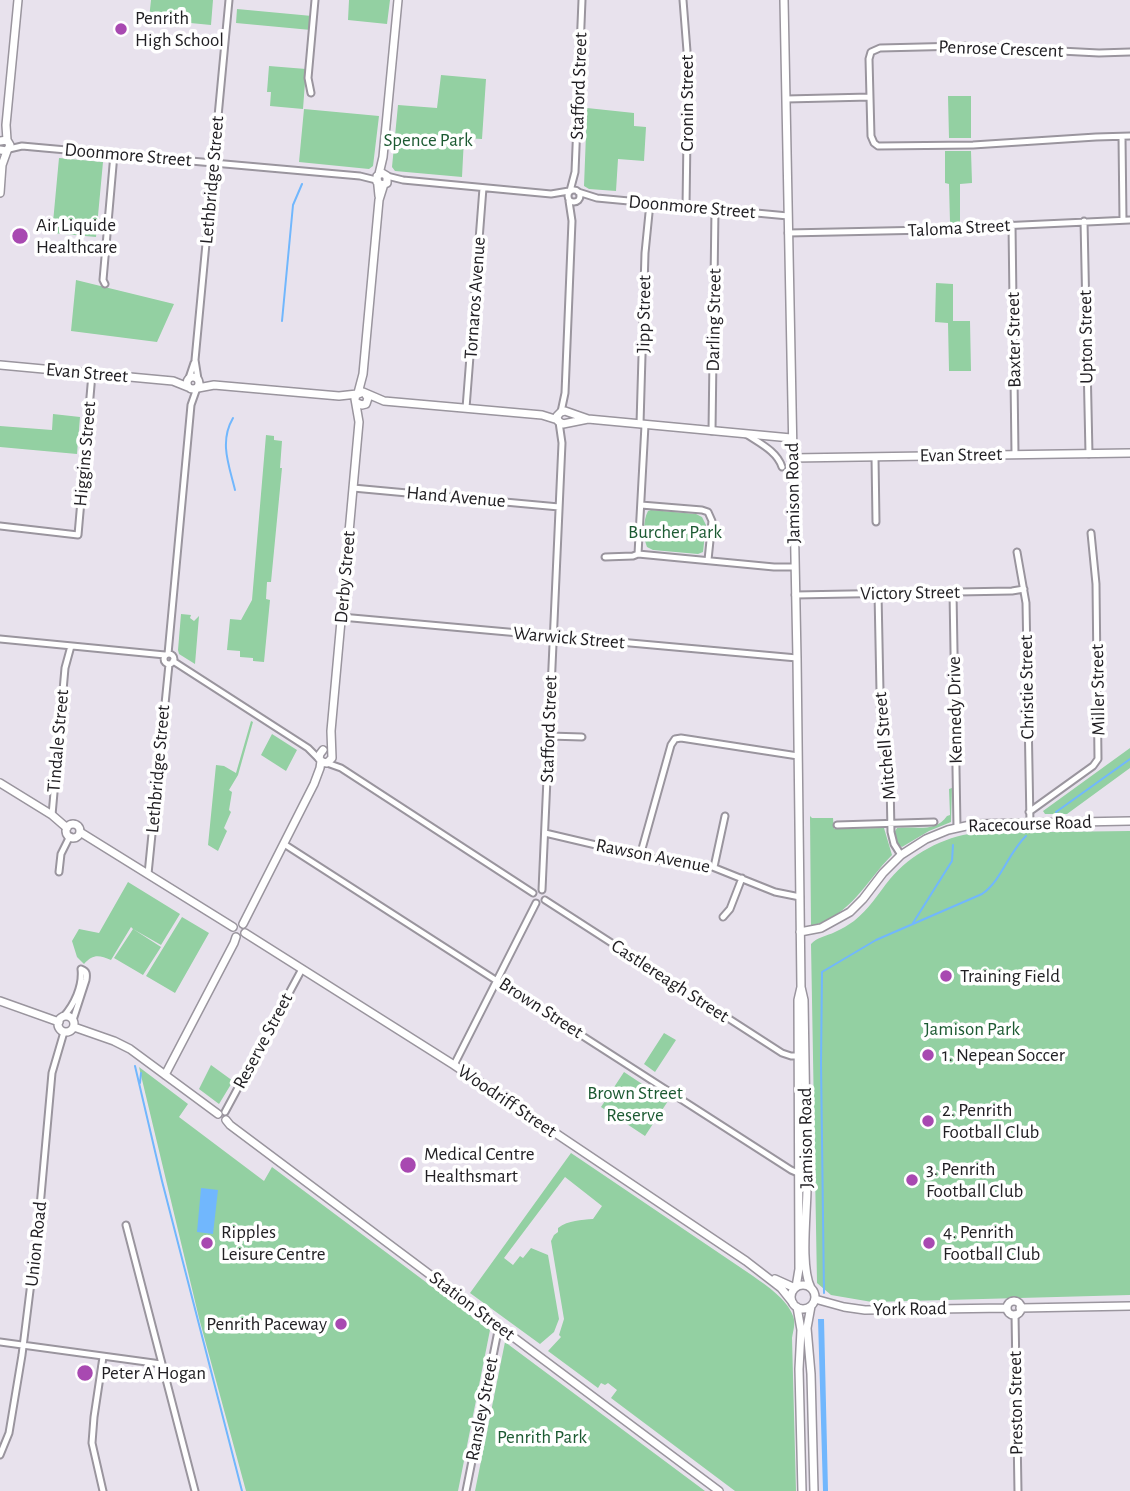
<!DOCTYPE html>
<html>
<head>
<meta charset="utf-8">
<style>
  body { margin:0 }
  canvas { display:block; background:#e8e2ed }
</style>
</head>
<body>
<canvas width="1130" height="1491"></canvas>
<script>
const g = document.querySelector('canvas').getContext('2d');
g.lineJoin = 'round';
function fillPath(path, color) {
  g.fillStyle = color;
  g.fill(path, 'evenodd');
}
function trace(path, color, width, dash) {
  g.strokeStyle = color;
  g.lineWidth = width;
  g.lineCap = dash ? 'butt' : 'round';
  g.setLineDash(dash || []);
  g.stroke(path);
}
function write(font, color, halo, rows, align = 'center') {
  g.font = font + ' "Alegreya Sans",sans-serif';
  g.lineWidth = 7;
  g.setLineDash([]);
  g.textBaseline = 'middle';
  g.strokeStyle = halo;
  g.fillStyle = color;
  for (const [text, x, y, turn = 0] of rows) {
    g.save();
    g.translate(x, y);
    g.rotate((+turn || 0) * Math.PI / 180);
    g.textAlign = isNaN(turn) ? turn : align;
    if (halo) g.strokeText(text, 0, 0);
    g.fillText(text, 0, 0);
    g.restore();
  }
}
fillPath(new Path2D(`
  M151,0H213L211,25L149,19Z
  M349,0H390L387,24L348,20Z
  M237,9L312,16L311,30L236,23Z
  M269,66L306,69L303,109L270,106L271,92H267Z
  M441,75L486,79L482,139L464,138L462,177L395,171L392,167L398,105L437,108Z
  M948,96H971V138H949Z
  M587,108L634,113V126L646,127L644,161L618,159L616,191L589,189L584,186Z
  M304,109L379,116L373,166L369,169L299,162Z
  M945,151H971L972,183L960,184V223H950L949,184L945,183Z
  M59,158L103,162L96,237L52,233Z
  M76,280L174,304L157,342L71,331Z
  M936,283L953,284V321H970L971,371H949L948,323L935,322Z
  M53,414L80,417L77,454L0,447V426L52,430Z
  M266,435L274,436V440L282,441L280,468H282L271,582H267L266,599L270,600L264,662L253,661V658L240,657V651L227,650L230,619L241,620L252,600Z
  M651,510L696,514L702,517L706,525L703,552L698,554L653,550L647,547C643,537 643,520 648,511Z
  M181,614L191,615L190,618L194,621L199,616L195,664L179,654L178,650Z
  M251,721L253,722L238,775L229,790L232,792L229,810L231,812L224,828L227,831L218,851L208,845L216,765L224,766L236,773Z
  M272,734L297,750L286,771L261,755Z
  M1130,748V768L1067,814H1045L1043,811Z
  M952,788L951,822L929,831L902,847L897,844L894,833L897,828C917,826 935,833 947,816L950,815L949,789Z
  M810,816L812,818H833L834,829L884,828L892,855C865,882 852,915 811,926Z
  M1130,831V1295L872,1302L831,1295L817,1283L811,944C817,937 827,936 835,932C842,929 848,925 854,921C869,909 878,894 890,879C911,854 943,837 975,833Z
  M128,882L180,914L161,945L133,929L161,947L143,975L114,958L133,929L131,927L111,960C99,955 93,954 84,964L77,957L72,941L79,929L99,933Z
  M182,917L209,933L175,993L146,976Z
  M664,1033L676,1040L655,1072L644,1064Z
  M211,1065L233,1081L219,1104L199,1089Z
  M139,1067L188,1104L179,1117L264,1181L272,1167L490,1330L458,1491H246L199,1318Z
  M624,1072L668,1101L645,1136L601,1107Z
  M571,1153L753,1276C767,1286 787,1299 793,1316C796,1323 793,1331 792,1338L796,1491H735L611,1398L617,1390L608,1383L605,1385L601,1383L598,1388L548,1351L561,1337L559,1335L564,1319L551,1241L554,1235L558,1232V1228C569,1220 581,1220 593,1219L602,1206L565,1177L504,1258L513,1265L520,1256L523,1258L531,1248L548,1255L559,1319L554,1332L540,1344L470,1293Z
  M505,1342L705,1491H475Z`), '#93d0a2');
fillPath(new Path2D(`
  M201,1188L218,1190L213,1234L197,1232Z
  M818,1319H824L828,1491H823Z`), '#71b7fd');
trace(new Path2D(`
  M282,321L293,205L302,184
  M233,418C219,442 229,465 235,490
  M1056,812L1130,759
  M913,923L952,861L953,845
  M135,1066L162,1181L242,1491
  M140,1083L141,1073
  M824,1293L821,1063L822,972L876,940L982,894C1002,880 1008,853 1026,836`), '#71b7fd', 2);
const street = new Path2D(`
  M683,0L688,64L686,207
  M1130,52L1099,53L963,46L880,48L871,52L869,59L871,136L874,143L878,146L973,145L1096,137L1130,136
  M311,93L308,78L315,0
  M786,99L870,97
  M1122,137L1123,220
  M9,149L22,146L44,148L360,176L376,180
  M387,176L403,180L551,194L569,191
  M568 196a6 6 0 1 1 12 0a6 6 0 1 1-12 0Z
  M570,191L575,172L582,0
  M578,192L597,198L788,216
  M1084,221L1089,454
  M1012,225L1015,454
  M788,233L977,229L1000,226L1130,220
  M105,284L103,280L114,154
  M189,378L194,363
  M198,379L195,360L229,0
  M466,408L483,188
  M561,412L565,393L572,221L569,201
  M640,424L645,253L650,203
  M645,425L638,554L774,567H795
  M712,431L715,209
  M746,434C759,443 777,451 782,467
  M875,457L876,522
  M353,488L559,507
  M641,505L702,510L708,512L712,521L708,560
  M0,526L78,535L92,374
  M1017,552L1026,603L1030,823
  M605,557L633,556L638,554
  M953,592L957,827
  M878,593L881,741L890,781L891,832L894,844L901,855
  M795,595L1012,591L1024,589
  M341,617L797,658
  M0,639L165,655
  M164 659a5 5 0 1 1 10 0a5 5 0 1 1-10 0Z
  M168,654L191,405L197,388
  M173,661L308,748L319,759
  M549,736L582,737
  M327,763L341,768L533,893
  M1029,812L1093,766L1098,759L1096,584L1091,533
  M52,815L65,668L71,646
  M837,825L934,822
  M545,833L664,861L710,866L775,892L800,897
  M284,844L791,1170L798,1173
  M640,856L671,745L675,739L681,738L798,756
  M714,867L725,816
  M59,872L61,854L70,836
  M148,874L169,664
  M542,890L562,443L559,422
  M545,900L782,1053L791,1056H797
  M723,917L730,909L742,878
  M63,1017C74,1005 83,986 81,969
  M73,1020L86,980C87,974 87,971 81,969
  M454,1065L536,903
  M225,1112L302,969
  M126,1225L195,1491
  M1015,1314L1018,1491
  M0,1342L161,1364
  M103,1357L94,1417L92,1443L103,1491
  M0,1455L9,1433L22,1355L39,1218L52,1073L64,1032
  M466,1491L499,1326`);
const secondary = new Path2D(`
  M784,0L797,658L801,987L804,1000C805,1063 806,1125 807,1188C807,1213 800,1267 811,1288
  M7,140L6,125L18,0
  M0,141L7,140L10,145L7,151L0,150
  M379,174L383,157L398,0
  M377,182L382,185L387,183V176L382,173L377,176L379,196
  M0,193L2,165L7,151
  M0,365L173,381L188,387
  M187 383a6 6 0 1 1 12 0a6 6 0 1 1-12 0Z
  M198,388L214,385L339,396L357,394
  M358,393L363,374L379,200L384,184
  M357,403L362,405L366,404L368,398L366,395
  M588,419L563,424L558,421L557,416L561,412L565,411L588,419L791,438
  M792,458L1130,453
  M323,750L320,754L319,758L322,762L327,763L332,758L331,731L359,422L355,399L356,395L363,392L384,401L542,415L558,420
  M0,783L52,815L67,828
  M66 831a7 7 0 1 1 14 0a7 7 0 1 1-14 0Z
  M80,832L233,927
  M243,924L314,784L320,768L321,761
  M800,932L821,928L850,912L863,899L883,873L901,855L926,839L948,830L975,824L1130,821
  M245,933L454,1065L746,1261L781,1288L793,1303
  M0,1001L59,1022
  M58 1024a8 8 0 1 1 16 0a8 8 0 1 1-16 0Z
  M74,1027L114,1041L130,1049L218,1114
  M165,1075L234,943L236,937
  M226,1120L230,1125L719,1491
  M775,1279L795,1288
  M791 1297a12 12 0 1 1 24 0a12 12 0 1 1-24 0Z
  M796,1287L799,1269L798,1000L801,987
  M815,1299L844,1307L865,1310L1007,1308
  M1007 1308a7 7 0 1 1 14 0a7 7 0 1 1-14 0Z
  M811,1306L807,1328L811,1374L814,1491
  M797,1307L801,1330L799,1369L802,1491
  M1020,1308L1130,1306`);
trace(street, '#9a959e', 9);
trace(secondary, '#9a959e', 10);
trace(street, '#fff', 5);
trace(secondary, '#fff', 7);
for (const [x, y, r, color] of [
  [121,29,7,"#a849b1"],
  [20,236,9,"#a849b1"],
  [946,976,7,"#a849b1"],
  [928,1055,7,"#a849b1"],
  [928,1121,7,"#a849b1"],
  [408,1165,9,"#a849b1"],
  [912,1180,7,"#a849b1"],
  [207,1243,7,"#a849b1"],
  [929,1243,7,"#a849b1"],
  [341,1324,7,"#a849b1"],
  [85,1373,9,"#a849b1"]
]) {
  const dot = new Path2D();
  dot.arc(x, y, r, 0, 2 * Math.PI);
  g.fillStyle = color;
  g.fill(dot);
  trace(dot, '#fff', 2.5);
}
write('19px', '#222024', '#fff', [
  ["Penrith",135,18],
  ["High School",135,40],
  ["Air Liquide",36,225],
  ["Healthcare",36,247],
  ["Training Field",960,976],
  ["1. Nepean Soccer",942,1055],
  ["2. Penrith",942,1110],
  ["Football Club",942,1132],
  ["Medical Centre",424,1154],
  ["Healthsmart",424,1176],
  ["3. Penrith",926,1169],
  ["Football Club",926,1191],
  ["Ripples",221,1232],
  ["Leisure Centre",221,1254],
  ["4. Penrith",943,1232],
  ["Football Club",943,1254],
  ["Penrith Paceway",327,1324,"right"],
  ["Peter A Hogan",101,1373]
], 'left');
write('19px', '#222024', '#fff', [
  ["Penrose Crescent",1001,49,2],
  ["Stafford Street",579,86,-88],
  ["Cronin Street",687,103,-90],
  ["Doonmore Street",128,155,5],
  ["Lethbridge Street",212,180,-85],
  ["Doonmore Street",692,207,5],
  ["Taloma Street",959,228,-3],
  ["Tornaros Avenue",475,298,-86],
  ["Jipp Street",644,314,-89],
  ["Darling Street",714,320,-89],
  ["Upton Street",1086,337,-91],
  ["Baxter Street",1014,340,-91],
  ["Evan Street",87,373,5],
  ["Higgins Street",85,454,-85],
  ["Evan Street",961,455,-1],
  ["Jamison Road",793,493,-91],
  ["Hand Avenue",456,497,5],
  ["Derby Street",345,577,-85],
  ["Victory Street",910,593,-1],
  ["Warwick Street",569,638,5],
  ["Christie Street",1027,687,-91],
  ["Miller Street",1098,690,-91],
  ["Kennedy Drive",955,710,-91],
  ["Stafford Street",549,729,-88],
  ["Tindale Street",58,741,-85],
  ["Mitchell Street",885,746,-95],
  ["Lethbridge Street",158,769,-85],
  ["Racecourse Road",1030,824,-2],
  ["Rawson Avenue",653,856,11],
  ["Castlereagh Street",670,981,33],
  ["Brown Street",541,1008,33],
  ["Reserve Street",263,1041,-62],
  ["Woodriff Street",507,1101,34],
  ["Jamison Road",806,1138,-91],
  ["Union Road",36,1244,-84],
  ["Station Street",472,1306,37],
  ["York Road",910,1309,-1],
  ["Preston Street",1016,1403,-91],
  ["Ransley Street",482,1409,-79]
]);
write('19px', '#1c5a32', '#fff', [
  ["Spence Park",428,140],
  ["Burcher Park",675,532],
  ["Jamison Park",972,1029],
  ["Brown Street",635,1093],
  ["Reserve",635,1115],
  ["Penrith Park",542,1437]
]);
</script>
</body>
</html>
